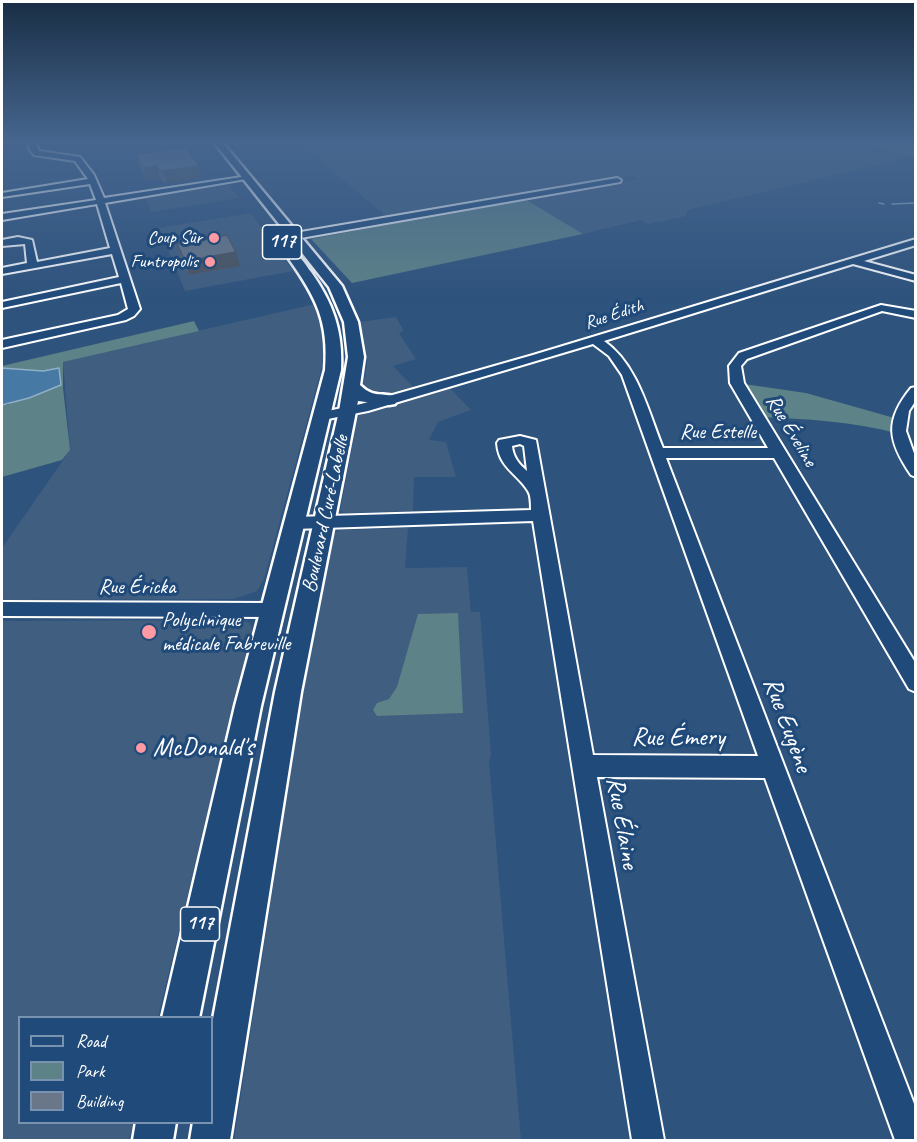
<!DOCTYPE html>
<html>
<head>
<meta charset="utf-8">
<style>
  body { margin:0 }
  #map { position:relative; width:917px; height:1142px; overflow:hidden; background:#2e537d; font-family:Caveat,sans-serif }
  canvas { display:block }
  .frame { position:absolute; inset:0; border:3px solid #fff; pointer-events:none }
  .legend { position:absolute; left:18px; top:1016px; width:195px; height:108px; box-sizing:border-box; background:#1f4a7a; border:2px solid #7992af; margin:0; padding:8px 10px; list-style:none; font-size:18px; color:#fff }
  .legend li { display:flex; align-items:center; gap:12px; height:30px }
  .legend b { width:30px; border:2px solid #7992af }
</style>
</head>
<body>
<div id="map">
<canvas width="917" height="1142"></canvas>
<div class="frame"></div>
<ul class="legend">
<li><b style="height:8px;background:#1f4a7a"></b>Road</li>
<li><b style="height:16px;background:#5d8287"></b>Park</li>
<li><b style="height:16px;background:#697788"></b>Building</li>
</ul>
</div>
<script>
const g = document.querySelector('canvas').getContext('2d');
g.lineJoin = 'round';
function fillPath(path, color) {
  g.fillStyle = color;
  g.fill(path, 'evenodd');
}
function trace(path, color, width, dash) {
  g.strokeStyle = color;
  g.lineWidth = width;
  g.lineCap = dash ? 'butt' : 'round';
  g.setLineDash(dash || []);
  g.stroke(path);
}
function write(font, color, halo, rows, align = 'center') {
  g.font = font + ' Caveat,sans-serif';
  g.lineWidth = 6;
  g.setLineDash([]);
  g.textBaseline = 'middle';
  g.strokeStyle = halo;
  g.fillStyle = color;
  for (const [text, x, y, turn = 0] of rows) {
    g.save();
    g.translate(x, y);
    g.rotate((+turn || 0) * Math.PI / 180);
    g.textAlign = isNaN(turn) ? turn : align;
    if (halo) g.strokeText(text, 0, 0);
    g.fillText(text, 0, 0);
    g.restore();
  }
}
fillPath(new Path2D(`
  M336,142H859L913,157L687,210L686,216L648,224L641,220L583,234L525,199L638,179L631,176L386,216L306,149L339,145Z
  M228,184L239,198L151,212L145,197Z
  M251,213L293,271L185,291L159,228Z
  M315,304L324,335L323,363L264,579L257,591L234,599L2,600V548L70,450L63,362Z
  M396,317L404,331L399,333L416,359L393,366L414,388L381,396L362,390L367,364L360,322Z
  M449,387L471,410L438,422L429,440L446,442L456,477H414L413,511L346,513L340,511L358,416Z
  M408,528L405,568L467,567L471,612H480L491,755L489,761L521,1140H234L301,705L333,538L334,533L340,530Z
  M241,620L250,623L252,631L158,1017L20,1018V1122L133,1123L129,1140H2V621Z`), '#405e80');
fillPath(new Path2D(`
  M859,142H915V156L913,157Z
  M525,199L583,234L352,283L311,239Z
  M194,321L199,331L63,362V388L70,450L62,460L2,477V405H8L59,368L43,371L2,368V366Z
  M737,383L806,393L898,419L899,434C853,421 806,419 758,417Z
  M458,613L463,713L377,716L373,710L377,703L389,699L397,687L418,614Z`), '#5d8287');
const water = new Path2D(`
  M2,368L43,371L59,368L61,385L29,398L2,405Z`);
fillPath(water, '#4679a4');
trace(water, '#90afc8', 1.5);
trace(new Path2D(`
  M879,203L884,204
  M892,204L916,203`), '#90afc8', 1.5);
const minor = new Path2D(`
  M30,142H36L39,151L80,157L94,175L104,198L248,176L252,178L105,203L140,309L134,316L126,320L2,348V340L118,315L128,309L121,283L2,308V302L119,277L112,254L2,274V268L27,263L25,244L2,246V240L18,237L32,240L37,262L110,248L97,204L2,220V214L96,200L90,184L2,197V193L88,179L75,161L34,155L29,149Z
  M617,178L621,180L620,182L295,239L290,236L295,233Z
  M916,239V245L864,261L916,275V281L853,264L604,341C638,365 648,411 663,448H768L730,383L729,366L739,353L881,305L916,311V318L882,311L747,359L741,366L744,383L916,664V692L909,689L774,458H666L916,1109V1140H895L765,778L597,777L664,1140H632L533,521L294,529L288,527L286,523L288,519L294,517L531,510C531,504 531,495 528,491C517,473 499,468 497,443L499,440L520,436L536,440L593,755L758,756L622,375L609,356L593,344L368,411L323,420L316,416L318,413L361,404L533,355ZM520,444L524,446L527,471C519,464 513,457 512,446Z
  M916,387V400L909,411L906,431L916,459V477L911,475C888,441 884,421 911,388Z
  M2,602L272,603L279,605L282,610L279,615L272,617L2,616Z`);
const major = new Path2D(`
  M214,142H222L342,286L358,322L364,357L360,385C372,397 379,393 395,396L397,400L395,404L389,405L358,401L301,692L230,1140H190L193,1122H212V1024L275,692L339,411L348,357L344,322L329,287Z
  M295,255C302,257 306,266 311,272C333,303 343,331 341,370L261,706L199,1018H162L235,706L325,370C329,322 316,297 289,259Z
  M136,1122H176L173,1140H133Z`);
trace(minor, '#fff', 4);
trace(major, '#fff', 5);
fillPath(minor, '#1f4a7a');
fillPath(major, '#1f4a7a');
fillPath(new Path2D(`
  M136,154L202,178L167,183L163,182L160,178L146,180L139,165Z
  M177,244L240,266L189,275L181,257Z`), '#5a6675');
fillPath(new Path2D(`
  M157,166L160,178L146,180L143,168Z
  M199,166L202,178L167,183L163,171Z
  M236,252L240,266L189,275L185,261Z`), '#4a535f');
const building = new Path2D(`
  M186,148L199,166L163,171H159L157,166L143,168L136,154Z
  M227,235L236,252L185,261L177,244Z`);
fillPath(building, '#697788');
trace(building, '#4a535f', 1.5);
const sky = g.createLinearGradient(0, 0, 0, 301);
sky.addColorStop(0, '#192e45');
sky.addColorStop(0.47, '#46668f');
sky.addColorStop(1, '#46668f00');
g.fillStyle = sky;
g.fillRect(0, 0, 917, 301);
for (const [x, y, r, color] of [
  [214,238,6,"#ff9aa2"],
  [210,262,6,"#ff9aa2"],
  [149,632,8,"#ff9aa2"],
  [141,748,6,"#ff9aa2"]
]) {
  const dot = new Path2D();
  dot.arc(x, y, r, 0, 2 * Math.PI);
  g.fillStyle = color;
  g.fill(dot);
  trace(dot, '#1f4a7a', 2);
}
write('18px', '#fff', '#1f4a7a', [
  ["Coup Sûr",202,238],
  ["Funtropolis",198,262]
], 'right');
write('18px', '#fff', '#1f4a7a', [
  ["Rue Édith",614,315,-18]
]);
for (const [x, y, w] of [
  [282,242,39],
  [200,924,39]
]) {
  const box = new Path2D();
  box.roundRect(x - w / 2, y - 17, w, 34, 4.5);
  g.fillStyle = '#1f4a7a';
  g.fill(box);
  trace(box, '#fff', 1.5);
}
write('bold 20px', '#fff', null, [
  ["117",282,242],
  ["117",200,924]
]);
write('21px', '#fff', '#1f4a7a', [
  ["Rue Éveline",791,431,59],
  ["Rue Estelle",718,432],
  ["Boulevard Curé-Labelle",326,514,-78],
  ["Rue Éricka",137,587]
]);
write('21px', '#fff', '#1f4a7a', [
  ["Polyclinique",162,620],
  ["médicale Fabreville",162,644]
], 'left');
write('26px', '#fff', '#1f4a7a', [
  ["Rue Eugène",787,725,70],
  ["Rue Émery",678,738],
  ["Rue Élaine",622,823,80]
]);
write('26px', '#fff', '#1f4a7a', [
  ["McDonald's",153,748]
], 'left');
</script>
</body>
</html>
